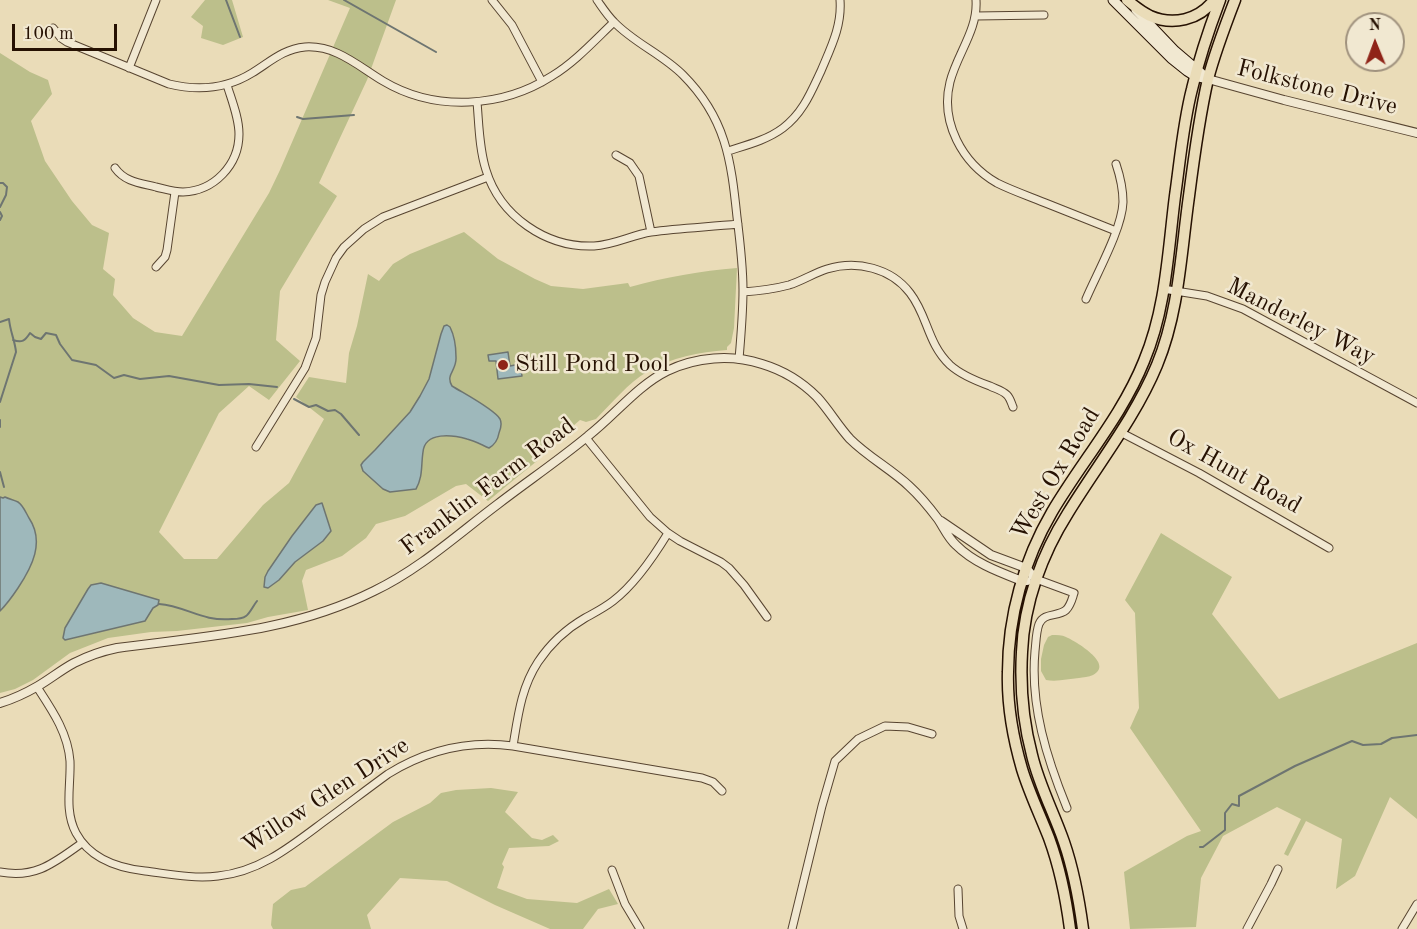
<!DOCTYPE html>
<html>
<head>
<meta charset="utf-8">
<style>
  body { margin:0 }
  #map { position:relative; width:1417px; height:929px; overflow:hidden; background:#eadcb8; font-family:"Old Standard TT",serif }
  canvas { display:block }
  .north { position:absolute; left:1345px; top:12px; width:60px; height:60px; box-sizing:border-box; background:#f1e8d1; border:2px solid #a0927e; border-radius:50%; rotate:359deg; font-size:16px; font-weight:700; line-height:24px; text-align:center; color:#261102 }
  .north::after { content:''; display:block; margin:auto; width:21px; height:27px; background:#8f2418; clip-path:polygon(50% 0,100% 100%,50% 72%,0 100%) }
  .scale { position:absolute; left:12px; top:24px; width:105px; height:27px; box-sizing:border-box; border:3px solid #261102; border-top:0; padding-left:8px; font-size:18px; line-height:21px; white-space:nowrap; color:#261102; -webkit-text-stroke:4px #f1e8d1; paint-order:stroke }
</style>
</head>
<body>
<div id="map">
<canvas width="1417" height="929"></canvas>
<div class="north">N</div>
<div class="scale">100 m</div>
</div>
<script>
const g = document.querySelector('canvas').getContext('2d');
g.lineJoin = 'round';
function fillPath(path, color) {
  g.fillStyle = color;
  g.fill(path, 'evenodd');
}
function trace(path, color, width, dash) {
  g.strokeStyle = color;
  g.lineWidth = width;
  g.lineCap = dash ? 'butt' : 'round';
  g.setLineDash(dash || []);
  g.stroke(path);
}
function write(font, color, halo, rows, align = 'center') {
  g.font = font + ' "Old Standard TT",serif';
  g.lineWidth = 5;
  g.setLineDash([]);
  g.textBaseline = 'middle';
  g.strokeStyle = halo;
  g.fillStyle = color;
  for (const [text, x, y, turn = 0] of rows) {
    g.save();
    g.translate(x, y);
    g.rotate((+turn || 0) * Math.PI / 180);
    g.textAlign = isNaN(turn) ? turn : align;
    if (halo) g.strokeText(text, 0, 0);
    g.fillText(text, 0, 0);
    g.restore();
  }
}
fillPath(new Path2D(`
  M205,0H232L243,37L223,45L201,38L203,26L191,17Z
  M328,0H396L367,80L319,183L337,196L280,291L276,340L300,361L269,400L249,386L219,413L159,532L184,559H217L263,505L289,483L324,419L296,397L309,377L346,383L349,353L357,326L368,274L379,281L393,264L410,254L464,232L498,259L535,279L551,286L583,289L628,283L630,287C665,277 701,271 737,268L734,328L731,343L727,347V350C699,352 672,357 647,372C629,382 611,404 596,419L586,422L580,420L539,455L537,461L488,501L466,484L456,486L405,516L376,524L366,538L342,556L306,570L302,581L308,610L268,617L247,623L177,631L151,632L108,638L70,653L33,680L15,689L0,693V611L7,604L27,574L20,503L0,497V53L30,72L48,80L52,94L31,121L45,161L72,201L92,225L109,233L103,269L115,279L113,295L133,318L155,332L182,336L269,193L280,170L350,8ZM435,362L455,367C451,374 448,378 452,386L488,408L483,446C479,444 474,441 470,439C458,435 428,432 423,448C419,462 425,474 416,489H412L363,462C387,438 415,412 429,380C431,374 433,368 435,362ZM322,503L331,531L323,541L295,562L279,580ZM92,585L145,621L66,640L65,628Z
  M1161,533L1232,577L1212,614L1279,699L1417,643V819L1390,797L1355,876L1336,889L1342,839L1306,821L1288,856L1284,854L1301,819L1277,807L1223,836L1201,878L1196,927L1130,929L1124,872L1187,836L1201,831L1130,728L1139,708L1135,613L1125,600Z
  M1052,635C1057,635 1062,635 1066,637C1075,641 1115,664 1093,675C1089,677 1083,677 1079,678C1068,679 1057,682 1046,680L1041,671V659L1044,645L1048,637Z
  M491,788L518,792L505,812L532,838L542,840L553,835L559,841L549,846L509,848L502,864L504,867L497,888L527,899L577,903L609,889L618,904L598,909L583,929H550L495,905L447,881L400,878L367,915L371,929H273L271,925L273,904L291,890L305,887L393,822L430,803L441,793L456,790Z`), '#bcbf8b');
const water = new Path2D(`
  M447,325L450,327C454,335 456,347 456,357C457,371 445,374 452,386C463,393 494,409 500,419C502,423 501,428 499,433C498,439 496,444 489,448C482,445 475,441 467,439C453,435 425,431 423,452C421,465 423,477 416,489L390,492L383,489L363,471L361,465L363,462L375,450L410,412L420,396L429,379L441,334L444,326Z
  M508,352L510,366L520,364L522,376L498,379L496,361H489L488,355Z
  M0,497L3,498L5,497C9,499 14,500 18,502C23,505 26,513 29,518C45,542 32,567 18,588C12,597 7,604 0,611Z
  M322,503L331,531L323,541L295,562L279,580L268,588L264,587L265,577L268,571L292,536L316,505Z
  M101,583L159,600L158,605L153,608L145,621L65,640L63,638L65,628L88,589L91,585Z`);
fillPath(water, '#9eb8bb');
trace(water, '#6e7571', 1.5);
trace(new Path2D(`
  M226,0L240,37
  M344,0L436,52
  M297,117L303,119L354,115
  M0,183H3L7,187L6,195L0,207
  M0,212L2,216L0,220
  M0,322L9,319C10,331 15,341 16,352L0,402
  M13,340C22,343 25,341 30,333L35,337L41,339L46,333L56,335L60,344L72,360L96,365L114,378L124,375L140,379L169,376L219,385L249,384L277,387
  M294,399L309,407L316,405L328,411L335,410L341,414L359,435
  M0,420V427
  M0,472L4,487
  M159,604C186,606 202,622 232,619C237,619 242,619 246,616C250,613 253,606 257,601
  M1200,847H1203L1225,830V813L1232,804L1239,806V796L1295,766L1352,741L1363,745L1381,744L1392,738L1417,735`), '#6e7571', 2);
const minor = new Path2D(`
  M492,0L512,25L542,82
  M597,0C602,7 607,15 614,22C634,43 662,54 683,75C726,118 731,160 737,217C740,241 743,266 743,290C743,313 741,336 739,359
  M976,0C978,30 957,54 950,82C940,122 962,163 997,183C1013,191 1031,197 1048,204C1071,213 1093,222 1116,231
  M976,16L1044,15
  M53,28L61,38L67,42L169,84C198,91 226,89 252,73C270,62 283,49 305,47C336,45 358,66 383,81C435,112 502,108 552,76C575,62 594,41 614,22
  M129,68L156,0
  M477,102C479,124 479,148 486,170C500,216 546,248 594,246C614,245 632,235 651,232C680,228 709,227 738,224
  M728,151C747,145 767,140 783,128C803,113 811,92 821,71C831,47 842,26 840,0
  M616,155L630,163L639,176L651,232
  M115,168C125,182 140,183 156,187C165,189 174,192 183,192C214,191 239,165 239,134C239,118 232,101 227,85
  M156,267L165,257L167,250L175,192
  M1163,289L1207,296L1243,309L1417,403
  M743,292C759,291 774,289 789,285C802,281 814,273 827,269C857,260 891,268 910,293C928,316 927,343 950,365C961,375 976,381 990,386C996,389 1002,390 1007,395C1010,398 1011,402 1013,407
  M1086,299C1097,273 1122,229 1123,202C1123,189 1120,176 1116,164
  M1120,432L1199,473L1329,548
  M586,438L650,517L668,533L680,541L721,562L729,568L744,585L767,617
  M256,447L305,368L316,338L321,295L325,282L336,258L344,247L364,229L383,217L488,177
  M1036,579L1074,593C1072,599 1071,605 1066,610C1058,617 1044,612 1039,624C1036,632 1036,643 1035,651C1030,706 1047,759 1067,808
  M37,687C52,710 68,733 70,761C71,786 64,810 76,833C90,859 118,868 145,871C169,874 194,879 218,876C259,872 290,847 322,823C344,807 366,790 388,774C427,750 468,740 513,746L702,778L713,782L722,791
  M513,746C518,716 521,688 538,662C550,644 566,629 585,618C594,613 604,608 613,601C634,585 654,556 668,533
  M612,870L625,904L640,929
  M0,872C36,879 55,862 82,843
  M958,889L959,916L963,929
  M792,929L822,806L835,761L858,739L885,726L908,727L932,734
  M1247,929L1271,884L1278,869
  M1402,929L1417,904`);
const tertiary = new Path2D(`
  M1208,79L1284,100L1417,133
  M941,521L991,555L1026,568L1036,579
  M0,703C13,699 26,693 38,686C50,679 61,670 74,663C88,656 102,651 117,648C206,636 292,632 374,591C420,569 458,534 498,504C528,481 559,460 588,436C615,415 637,386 667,371C696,357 731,354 762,364C782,370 802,382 817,397C829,410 838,426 850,439C868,457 891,469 909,486C920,496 929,507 938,519C944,528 948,538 956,545C974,563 999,572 1022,581H1027`);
const secondary = new Path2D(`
  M1113,0L1172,59L1187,71L1195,76L1208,79
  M1136,10L1175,51L1202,74`);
const primary = new Path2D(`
  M1127,0C1134,6 1142,12 1150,16C1173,26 1199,20 1214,0
  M1070,929C1066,898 1060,868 1049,838C1040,815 1029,792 1022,769C1013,738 1007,704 1008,672C1008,616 1024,560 1052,512C1082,461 1122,416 1144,361C1166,309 1168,251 1175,196C1180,161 1183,124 1192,89C1199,59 1209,29 1220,0
  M1083,929C1079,899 1074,871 1064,842C1054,813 1039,785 1032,755C1023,721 1020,687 1022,652C1024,603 1042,554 1068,513C1098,464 1135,418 1157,365C1179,312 1181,253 1189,196C1194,157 1199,118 1208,79C1215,52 1225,26 1235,0`);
trace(minor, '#574430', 9);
trace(tertiary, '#574430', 10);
trace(secondary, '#261102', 11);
trace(primary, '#261102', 13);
trace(minor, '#f1e8d1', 7);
trace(tertiary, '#f1e8d1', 8);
trace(secondary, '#f1e8d1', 9);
trace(primary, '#eadcb8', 10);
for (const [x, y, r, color] of [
  [503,365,6,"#8f2418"]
]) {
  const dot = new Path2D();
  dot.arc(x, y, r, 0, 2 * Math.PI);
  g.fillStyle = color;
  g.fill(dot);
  trace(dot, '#f1e8d1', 2);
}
write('24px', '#261102', '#f1e8d1', [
  ["Folkstone Drive",1317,88,14],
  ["Manderley Way",1301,322,27],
  ["Ox Hunt Road",1234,472,29],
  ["West Ox Road",1056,474,-59],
  ["Franklin Farm Road",488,487,-37],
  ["Willow Glen Drive",326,796,-33]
]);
write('24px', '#261102', '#f1e8d1', [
  ["Still Pond Pool",515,365]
], 'left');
</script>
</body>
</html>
